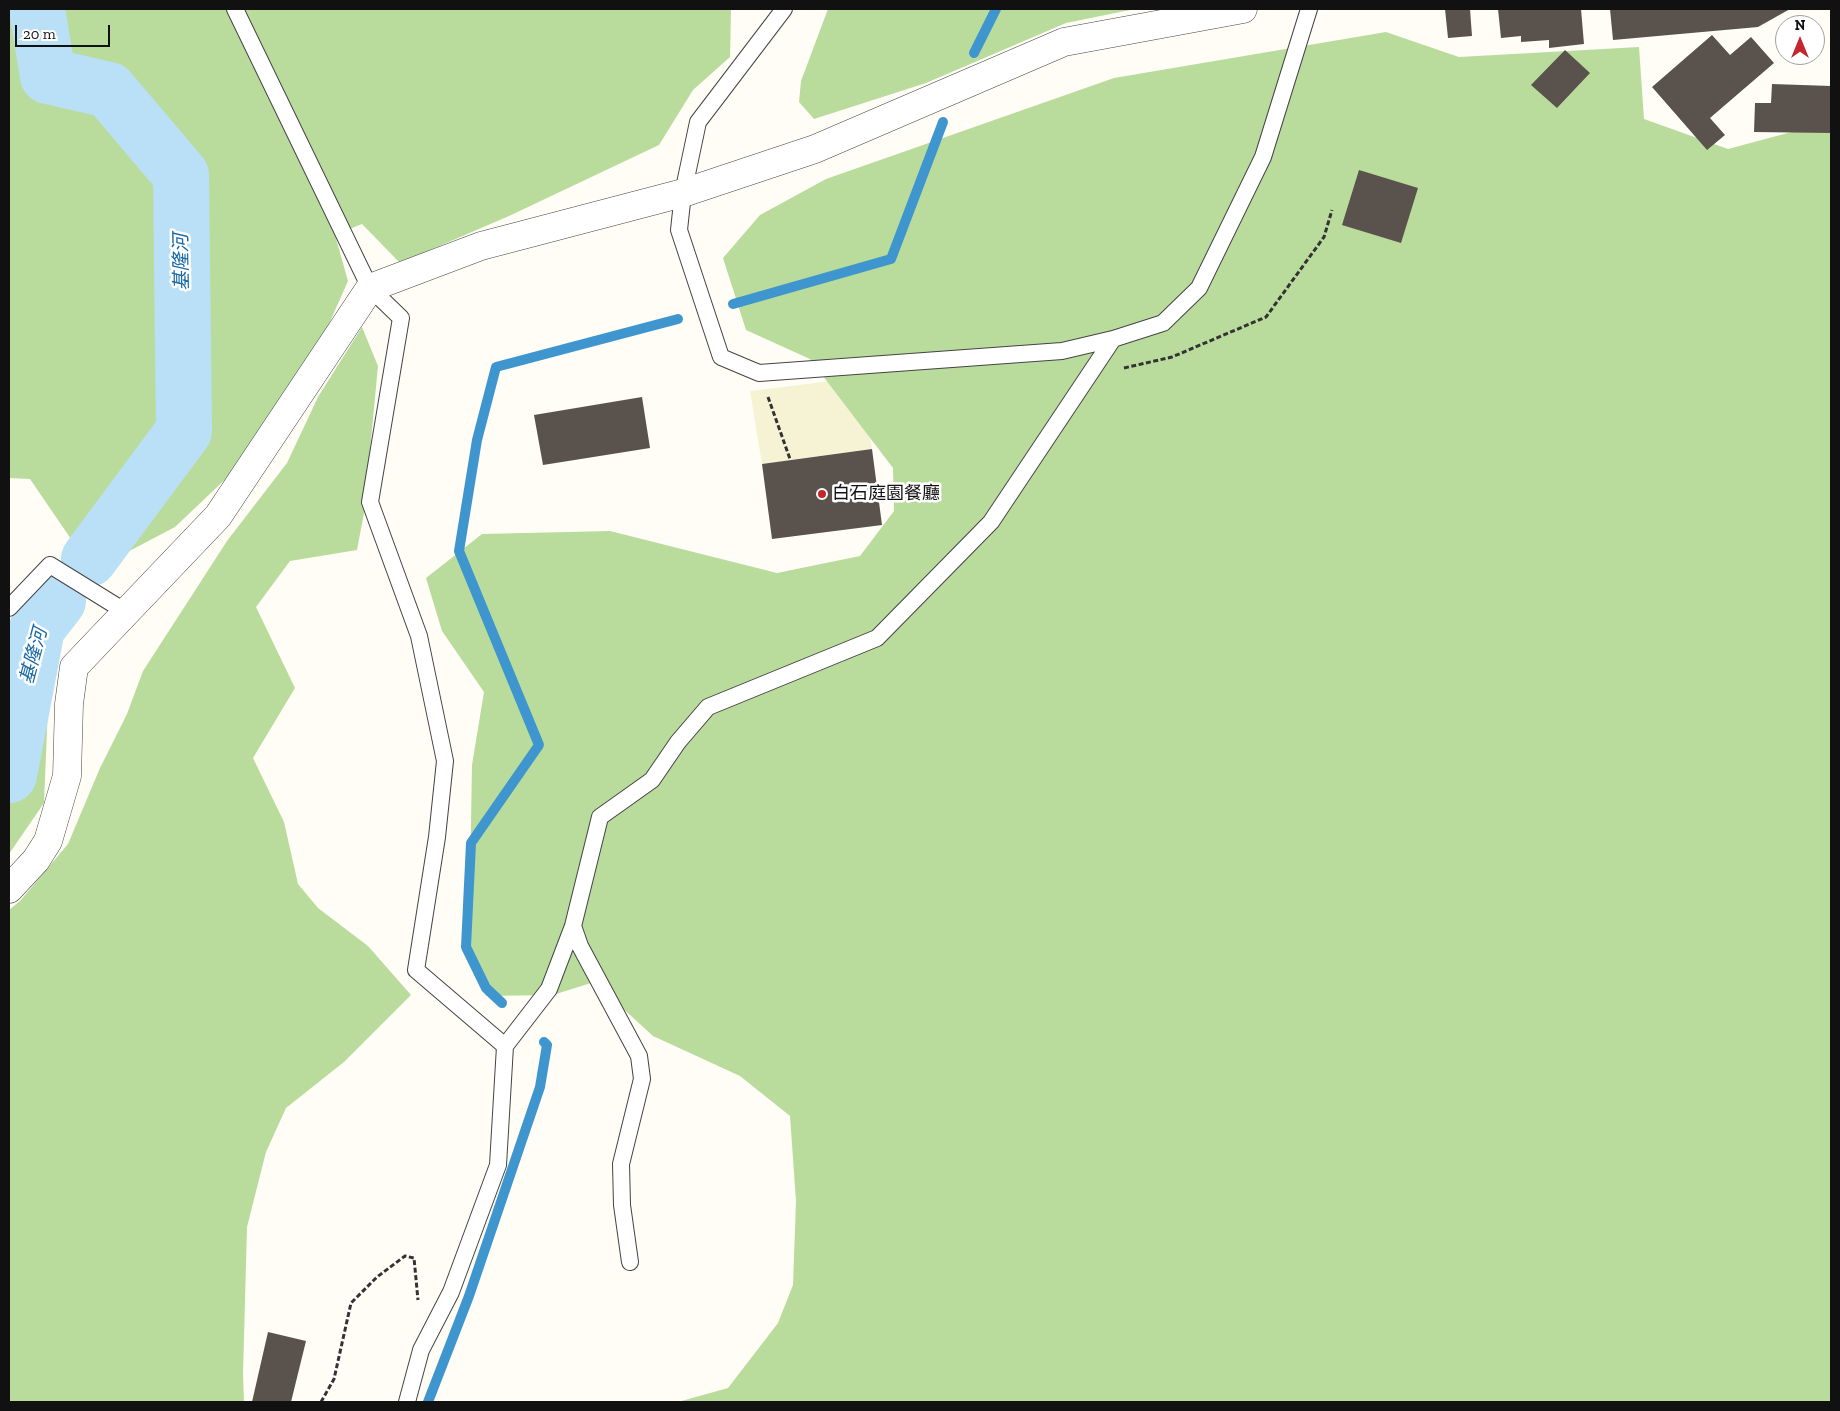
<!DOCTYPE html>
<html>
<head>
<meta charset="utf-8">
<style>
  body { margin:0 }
  #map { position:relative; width:1840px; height:1411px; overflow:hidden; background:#fffdf5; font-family:"Zilla Slab",serif }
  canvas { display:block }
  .frame { position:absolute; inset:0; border:10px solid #111; pointer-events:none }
  .north { position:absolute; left:1775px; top:15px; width:50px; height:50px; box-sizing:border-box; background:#fff; border:1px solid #a0a0a0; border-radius:50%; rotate:0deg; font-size:14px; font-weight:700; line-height:20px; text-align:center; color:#111 }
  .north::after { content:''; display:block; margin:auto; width:18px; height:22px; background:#c4262e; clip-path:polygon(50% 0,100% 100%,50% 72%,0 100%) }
  .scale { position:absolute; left:15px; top:25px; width:95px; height:22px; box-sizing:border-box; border:2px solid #111; border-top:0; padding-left:6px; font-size:15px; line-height:18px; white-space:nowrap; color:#111; -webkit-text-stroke:4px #fff; paint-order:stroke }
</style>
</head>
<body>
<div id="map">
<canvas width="1840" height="1411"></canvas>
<div class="frame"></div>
<div class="north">N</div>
<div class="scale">20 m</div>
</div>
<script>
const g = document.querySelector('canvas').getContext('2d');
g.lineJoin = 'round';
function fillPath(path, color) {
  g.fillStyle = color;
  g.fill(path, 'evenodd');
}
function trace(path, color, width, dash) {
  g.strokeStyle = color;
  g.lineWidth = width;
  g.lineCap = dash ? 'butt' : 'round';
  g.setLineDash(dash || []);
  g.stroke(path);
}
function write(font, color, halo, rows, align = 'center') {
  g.font = font + ' "Zilla Slab","Noto Sans TC",serif';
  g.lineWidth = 5;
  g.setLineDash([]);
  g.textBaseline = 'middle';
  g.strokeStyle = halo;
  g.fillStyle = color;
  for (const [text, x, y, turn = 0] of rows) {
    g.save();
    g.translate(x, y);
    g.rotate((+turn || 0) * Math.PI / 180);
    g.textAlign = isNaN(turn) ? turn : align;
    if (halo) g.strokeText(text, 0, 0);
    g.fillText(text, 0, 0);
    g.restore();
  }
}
fillPath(new Path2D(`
  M863,377L872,449L762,464L750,391Z`), '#f6f3d4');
fillPath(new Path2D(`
  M9,9H731L730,57L693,90L659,145L509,216L400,263L362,224L335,235L348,281L321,342L235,470L175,527L118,557L71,539L30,479L9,478Z
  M828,9H1135L1066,23L926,83L814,119L799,102L801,81Z
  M1386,32L1459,57L1639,47L1644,119L1728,149L1799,130L1831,126V1402H678L728,1388L778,1323L793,1285L796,1201L790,1116L740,1076L653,1036L594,982L553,995L486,996L469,941L472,765L484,692L442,631L426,578L482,534L610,531L777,573L860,556L894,511L893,468L810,359L746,330L723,258L760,215L826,179L1114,78Z
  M362,327L378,366L364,513L357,550L290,561L256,607L295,688L253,758L284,822L298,884L318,908L368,946L411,995L344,1062L286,1108L266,1152L247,1227L243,1374L244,1402H9V910L20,901L68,844L100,768L127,714L143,671L227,541L287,463L318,397Z
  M40,607L57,620L62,633L49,681L44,803L9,854V634L27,613Z`), '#b9dc9c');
trace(new Path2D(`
  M974,53L996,9
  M733,304L891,259L943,122
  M502,1003L486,988L466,947L471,843L539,745L459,551L477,440L496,367L678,319
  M428,1402L469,1296L540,1087L547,1045L544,1042`), '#3f96cf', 10);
trace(new Path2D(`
  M37,9L48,76L109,90L181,175L184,431L89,559
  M9,775L37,628L58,601`), '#b9e0f7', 56);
fillPath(new Path2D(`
  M1445,9H1470L1472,36L1448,38Z
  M1498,9H1581L1584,44L1549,48V40L1521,42V36L1501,38Z
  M1610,9H1790L1758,27L1613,40Z
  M1712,35L1730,55L1751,37L1774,63L1710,118L1725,135L1707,150L1652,87Z
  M1565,50L1590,73L1557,108L1531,85Z
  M1772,84L1831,86V133L1754,132L1755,103H1771Z
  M1359,170L1418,188L1401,243L1342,225Z
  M642,397L650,448L543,465L534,415Z
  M872,449L882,525L772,539L762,464Z
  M268,1332L306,1341L291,1402H252Z`), '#5a524d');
const service = new Path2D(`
  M235,9L370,288L401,318L370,502L419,636L445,761L437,837L416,970L505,1046L498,1165L451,1292L421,1350L407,1402
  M784,9L698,122L683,193L679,230L721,357L759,373L1062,351L1113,339
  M9,608L50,565L126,612
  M573,926L580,946L639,1056L642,1079L621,1164L622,1205L630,1262
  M505,1046L549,989L573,926L600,817L652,780L678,742L708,707L877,638L991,522L1113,339L1163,323L1199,288L1263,157L1309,9`);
const minor = new Path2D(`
  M9,889L36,860L48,841L67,776L69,704L74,667L218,516L370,288L481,246L683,193L815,149L1064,42L1243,9`);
trace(service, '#444', 18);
trace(minor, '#444', 29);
trace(new Path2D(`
  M1124,368L1172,357L1266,317L1324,237L1332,210
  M768,397L790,459
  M321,1402L334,1379L351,1303L377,1277L405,1256L414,1258L418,1300`), '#333', 3, [5, 2.5]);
trace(service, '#fff', 16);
trace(minor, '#fff', 28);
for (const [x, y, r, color] of [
  [822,494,5,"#c4262e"]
]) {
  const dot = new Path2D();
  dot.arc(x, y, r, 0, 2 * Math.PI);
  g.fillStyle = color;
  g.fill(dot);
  trace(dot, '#fff', 2);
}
write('18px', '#111', '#fff', [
  ["白石庭園餐廳",832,494]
], 'left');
write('italic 19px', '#1768a6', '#fff', [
  ["基隆河",182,262,-91],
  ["基隆河",34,656,-75]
]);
</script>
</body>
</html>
